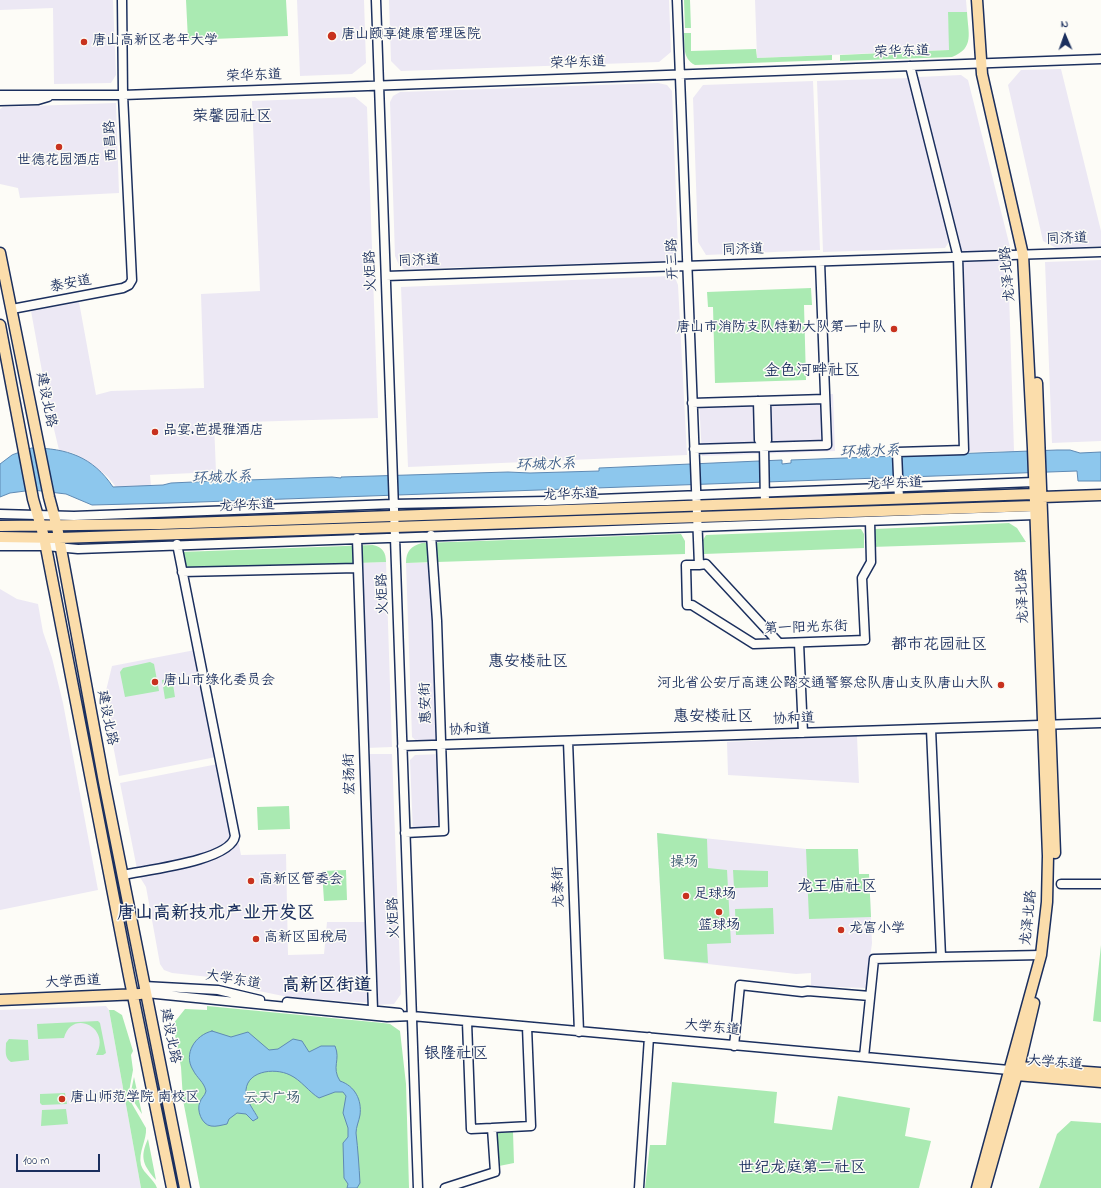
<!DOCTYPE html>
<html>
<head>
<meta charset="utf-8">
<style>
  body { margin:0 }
  #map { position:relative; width:1101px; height:1188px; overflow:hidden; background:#fdfcf7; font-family:"Indie Flower",sans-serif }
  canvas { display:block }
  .north { position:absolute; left:1045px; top:16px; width:40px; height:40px; -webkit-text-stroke:3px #fdfcf7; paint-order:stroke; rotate:358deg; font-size:11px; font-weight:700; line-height:16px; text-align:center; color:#1b2f5e }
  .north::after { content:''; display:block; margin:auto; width:14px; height:18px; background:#1b2f5e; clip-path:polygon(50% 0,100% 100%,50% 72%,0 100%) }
  .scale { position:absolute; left:16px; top:1154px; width:84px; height:18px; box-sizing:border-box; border:2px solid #1b2f5e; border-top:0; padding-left:5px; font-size:12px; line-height:14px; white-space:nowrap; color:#1b2f5e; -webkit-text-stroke:3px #fdfcf7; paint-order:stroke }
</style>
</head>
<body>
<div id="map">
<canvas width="1101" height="1188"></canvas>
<div class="north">N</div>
<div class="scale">100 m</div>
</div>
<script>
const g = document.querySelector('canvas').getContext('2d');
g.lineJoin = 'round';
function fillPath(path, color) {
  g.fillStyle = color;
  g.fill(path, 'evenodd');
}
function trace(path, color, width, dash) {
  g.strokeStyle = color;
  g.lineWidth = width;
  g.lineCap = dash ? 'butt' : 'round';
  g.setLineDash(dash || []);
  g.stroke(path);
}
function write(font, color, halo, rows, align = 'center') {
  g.font = font + ' "Indie Flower","LXGW WenKai TC",sans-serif';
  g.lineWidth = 3;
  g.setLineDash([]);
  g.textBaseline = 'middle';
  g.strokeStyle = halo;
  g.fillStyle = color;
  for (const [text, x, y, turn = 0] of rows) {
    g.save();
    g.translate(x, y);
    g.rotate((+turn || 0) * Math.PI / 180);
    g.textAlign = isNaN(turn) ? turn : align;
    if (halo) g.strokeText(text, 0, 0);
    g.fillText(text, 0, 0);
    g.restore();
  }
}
fillPath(new Path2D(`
  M0,0H113L116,75L111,83L54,84L53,8L0,10Z
  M297,0H364L366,63L352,74L300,76Z
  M389,0H669L671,52L659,62L401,71L391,61Z
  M755,0H966L967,12H948L950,50L757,58Z
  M1061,69L1101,231V246L1056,248L1043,241L1008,85L1021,70Z
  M961,75L968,80L1010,247L1006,252L960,253L918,77Z
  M910,78L949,242L945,248L823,252L817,81Z
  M813,81L820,250L706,255L698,242L693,98L703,85Z
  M658,83L667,85L672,91L678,248L675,255L666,261L404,269L399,265L395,256L390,102L393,96L400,92Z
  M355,97L367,107L378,418L214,423L216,472L150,475L151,486L116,487L108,477L86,460L73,453L59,450L48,404L31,311L79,302L96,395L111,391L204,388L201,294L260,291L252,101Z
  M116,103L119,193L20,198L18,188L0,184V109L3,107Z
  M1101,260V441L1052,443L1045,262Z
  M1008,261L1014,451L967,452L961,262Z
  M670,276L676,280L678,285L687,455L408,467L401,287Z
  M833,394L835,451L702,456L699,399Z
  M386,562L392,747L366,748L360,563Z
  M406,563H433L441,744H420L412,737Z
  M0,589L17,599L38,604L43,632L52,658L63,703L98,890L0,910Z
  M195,650L216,757L119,776L104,699L112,666Z
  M857,736L859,783L728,775L727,742Z
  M365,754H392L401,994L394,1004L375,1005Z
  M441,754L444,833L413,834L410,760L415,755Z
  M223,763L241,855L286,854L288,955L324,954L327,922H370L371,1003L288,997L254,990L238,980L172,973L164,970L160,964L146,887L138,874L120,783Z
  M657,833L806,849H858L859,874H869L872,943L866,988L811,986V973L796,974L664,959Z
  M106,1006L109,1010L141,1188H0V1010Z`), '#ece8f4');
fillPath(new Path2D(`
  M186,0H286L288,36L188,40Z
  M684,0H690L691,28H685Z
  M948,12H967C968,33 975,48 952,57L840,61V55L949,50Z
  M684,33H691V51L756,49L757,58L832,55V60L695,65C682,58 685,46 684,33Z
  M811,288L812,305H804L806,380L715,383L713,307H708L707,292Z
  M1009,523L1017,528L1026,542L871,547L870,533L875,529Z
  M861,529L864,534V548L704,554L703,540L706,535Z
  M681,534L685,541V554L406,563C406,551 411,546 422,543Z
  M373,545C383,547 386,553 386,562L184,569L181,552Z
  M150,662L154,664L159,691L125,697L120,672L123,668Z
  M172,678L175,697L165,699L162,680Z
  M289,806L290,829L258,830L257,807Z
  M657,833L707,839L708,868L727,870L731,943L707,944L708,963L664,959Z
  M806,849H858L859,874H869L871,917L809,919Z
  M346,870L347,900L324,901L322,871Z
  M733,870L768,871V887L734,888Z
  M773,908L774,934L736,935L735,909Z
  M1101,945V1022L1093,1021Z
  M207,1006L383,1023L390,1024L400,1031L406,1084L409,1188H200L183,1100L181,1067L173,1024L185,1009L207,1010Z
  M109,1010H114L122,1015L133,1051L131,1055L133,1070L128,1097L146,1128C147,1140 138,1152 141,1165C144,1174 154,1179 157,1188H141Z
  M98,1021L100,1023L106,1053L103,1055H96C112,1028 72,1008 64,1038L38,1039L37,1024Z
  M9,1039L28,1040L29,1060L11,1062C4,1058 6,1050 6,1043Z
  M134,1077L142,1114L130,1096Z
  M672,1082L777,1092L774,1123L832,1130L838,1096L910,1108L905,1136L931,1141L919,1188H645L650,1145H666Z
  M65,1093L67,1104L42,1105L40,1103V1094Z
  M66,1109L68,1124L41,1126L42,1110Z
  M1071,1121L1101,1123V1188H1039L1057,1134Z
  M513,1132L514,1163L499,1166L497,1133Z
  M148,1139L156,1180C144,1166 139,1158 148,1139Z`), '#aaeab2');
const water = new Path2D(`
  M32,448C67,448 93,457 113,487L163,485L171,483L237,480L238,482H248V480L332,477L341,478V477L508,472L530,473L599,471V468L782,460V464L791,463V460L1057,450H1070L1080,453L1101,452V481H1078L1077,471L171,503L92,505L66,494L33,490L10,493L0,497V464L12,455Z
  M212,1031L231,1037L248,1032L269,1050L278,1049L293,1039L302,1041L309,1052L321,1046H335C341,1060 331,1067 340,1081C355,1086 362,1100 360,1115C359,1121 356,1127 356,1133C358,1150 359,1166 360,1183L357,1188H347L348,1184L344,1178L343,1143L348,1137V1128L343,1113L346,1096L343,1092H335L319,1098C309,1092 301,1080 290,1075C274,1067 244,1071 246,1094C246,1100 255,1112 258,1118L253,1121L246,1114L237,1113L229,1119L227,1124C222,1125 216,1127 211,1126C202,1125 196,1110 200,1102C201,1098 205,1096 206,1091C204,1082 197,1078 193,1070C183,1054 195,1035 212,1031Z`);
fillPath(water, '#8dc7ed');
trace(water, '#5f8ab4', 1);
const minor = new Path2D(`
  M376,0L418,1188
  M677,0L699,565H686L687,605H692L754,644L865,640L862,578L871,562L870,521
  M0,95H123L1101,59
  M0,101L38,100L48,97
  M386,276L1101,252
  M12,309L123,288L129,285L132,280L123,95L122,0
  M758,401L759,440L764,447
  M692,403L825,399
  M694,449L827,445L820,262
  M899,499L897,452L964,450L958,257L910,66
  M765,503L764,447L767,440L766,401
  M0,514L74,516L393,504L547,501L1034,482
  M357,538L373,1010
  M0,546H46L78,549L1035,515
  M699,565L706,564L779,643
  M182,572L357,568
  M799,643L803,733
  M931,729L941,957L1041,955
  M568,741L579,1032
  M402,746L1101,723
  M405,833L444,831L437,621L431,535
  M123,875C145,870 231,861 235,836L177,544
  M1061,884H1101
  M144,986L218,990L260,1000
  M146,993L387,1017L412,1016L1009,1070
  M287,1002L399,1013
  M734,1046L740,985L802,992L808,991L870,996
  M864,1057L874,959L941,957
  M492,1128L531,1126L527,1027
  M445,1188L495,1172L492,1128L471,1129L467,1022
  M639,1188L649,1037`);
const major = new Path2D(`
  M0,253L49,497L57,527L104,782L185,1188
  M0,325L33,499L44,537L129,976L172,1188
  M1037,383L1055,853
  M0,526L159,524L1034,494L1042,497L1101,495
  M0,537L59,538L1034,506L1041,504
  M0,1000L140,994
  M1013,1068L1019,1067L1101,1073
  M1012,1072L1016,1075L1101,1082
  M977,1188L1041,955L1047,902L1048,856L1033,448L1023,255L982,74L977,0
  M985,1188L1019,1067L1034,1003`);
trace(minor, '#1b2f5e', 11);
trace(major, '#1b2f5e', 13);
trace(minor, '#fdfcf7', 8);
trace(major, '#fbddab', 10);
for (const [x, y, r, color] of [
  [332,36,5,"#c8321e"],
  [84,42,4,"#c8321e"],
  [59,147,4,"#c8321e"],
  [894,329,4,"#c8321e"],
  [155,432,4,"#c8321e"],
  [155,682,4,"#c8321e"],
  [1001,685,4,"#c8321e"],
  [251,881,4,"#c8321e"],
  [686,896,4,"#c8321e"],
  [719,912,4,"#c8321e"],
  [841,930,4,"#c8321e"],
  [256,939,4,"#c8321e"],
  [62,1099,4,"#c8321e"]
]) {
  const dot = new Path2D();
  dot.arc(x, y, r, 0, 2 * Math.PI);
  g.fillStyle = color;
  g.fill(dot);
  trace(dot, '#fdfcf7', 1.5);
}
write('14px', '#1b2f5e', '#fdfcf7', [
  ["唐山颐享健康管理医院",341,36],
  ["唐山高新区老年大学",92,42],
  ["世德花园酒店",59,162,"center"],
  ["唐山市消防支队特勤大队第一中队",886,329,"right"],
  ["品宴.芭提雅酒店",163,432],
  ["唐山市绿化委员会",163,682],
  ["河北省公安厅高速公路交通警察总队唐山支队唐山大队",993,685,"right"],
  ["高新区管委会",259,881],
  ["足球场",694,896],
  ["篮球场",719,927,"center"],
  ["龙富小学",849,930],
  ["高新区国税局",264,939],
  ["唐山师范学院 南校区",70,1099]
], 'left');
write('14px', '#1b2f5e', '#fdfcf7', [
  ["荣华东道",902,53,-2],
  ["荣华东道",578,64,-2],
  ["荣华东道",254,77,-2],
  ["西昌路",112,141,-93],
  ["同济道",1067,240,-2],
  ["同济道",743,251,-2],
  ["开三路",674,259,-92],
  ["同济道",419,262,-2],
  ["火炬路",372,271,-92],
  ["龙泽北路",1009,274,-95],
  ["泰安道",71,285,-11],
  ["建设北路",45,400,79],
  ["龙华东道",895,485,-2],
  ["龙华东道",571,496,-2],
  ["龙华东道",247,507,-2],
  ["火炬路",384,594,-92],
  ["龙泽北路",1024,596,-92],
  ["第一阳光东街",806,629,-2],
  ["惠安街",427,703,-92],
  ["建设北路",106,718,79],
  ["协和道",794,720,-2],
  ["协和道",470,731,-2],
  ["宏扬街",351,774,-92],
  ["龙泰街",560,887,-92],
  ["火炬路",395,918,-92],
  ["龙泽北路",1030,918,-84],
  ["大学东道",233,981,10],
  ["大学西道",73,983,-3],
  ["大学东道",712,1029,6],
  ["建设北路",169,1036,79],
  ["大学东道",1055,1064,4]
]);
write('14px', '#3f5e73', '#fdfcf7', [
  ["操场",684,864],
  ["云天广场",272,1100]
]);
write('italic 15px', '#3d5d89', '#fdfcf7', [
  ["环城水系",870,453,-2],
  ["环城水系",546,466,-2],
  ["环城水系",222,479,-2]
]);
write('16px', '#1b2f5e', '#fdfcf7', [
  ["荣馨园社区",232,118],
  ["金色河畔社区",812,372],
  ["都市花园社区",939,646],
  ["惠安楼社区",528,663],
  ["惠安楼社区",713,718],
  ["龙王庙社区",837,888],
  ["银隆社区",456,1055],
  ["世纪龙庭第二社区",802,1169]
]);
write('bold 18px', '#1b2f5e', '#fdfcf7', [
  ["唐山高新技术产业开发区",216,915],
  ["高新区街道",327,987]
]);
</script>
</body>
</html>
